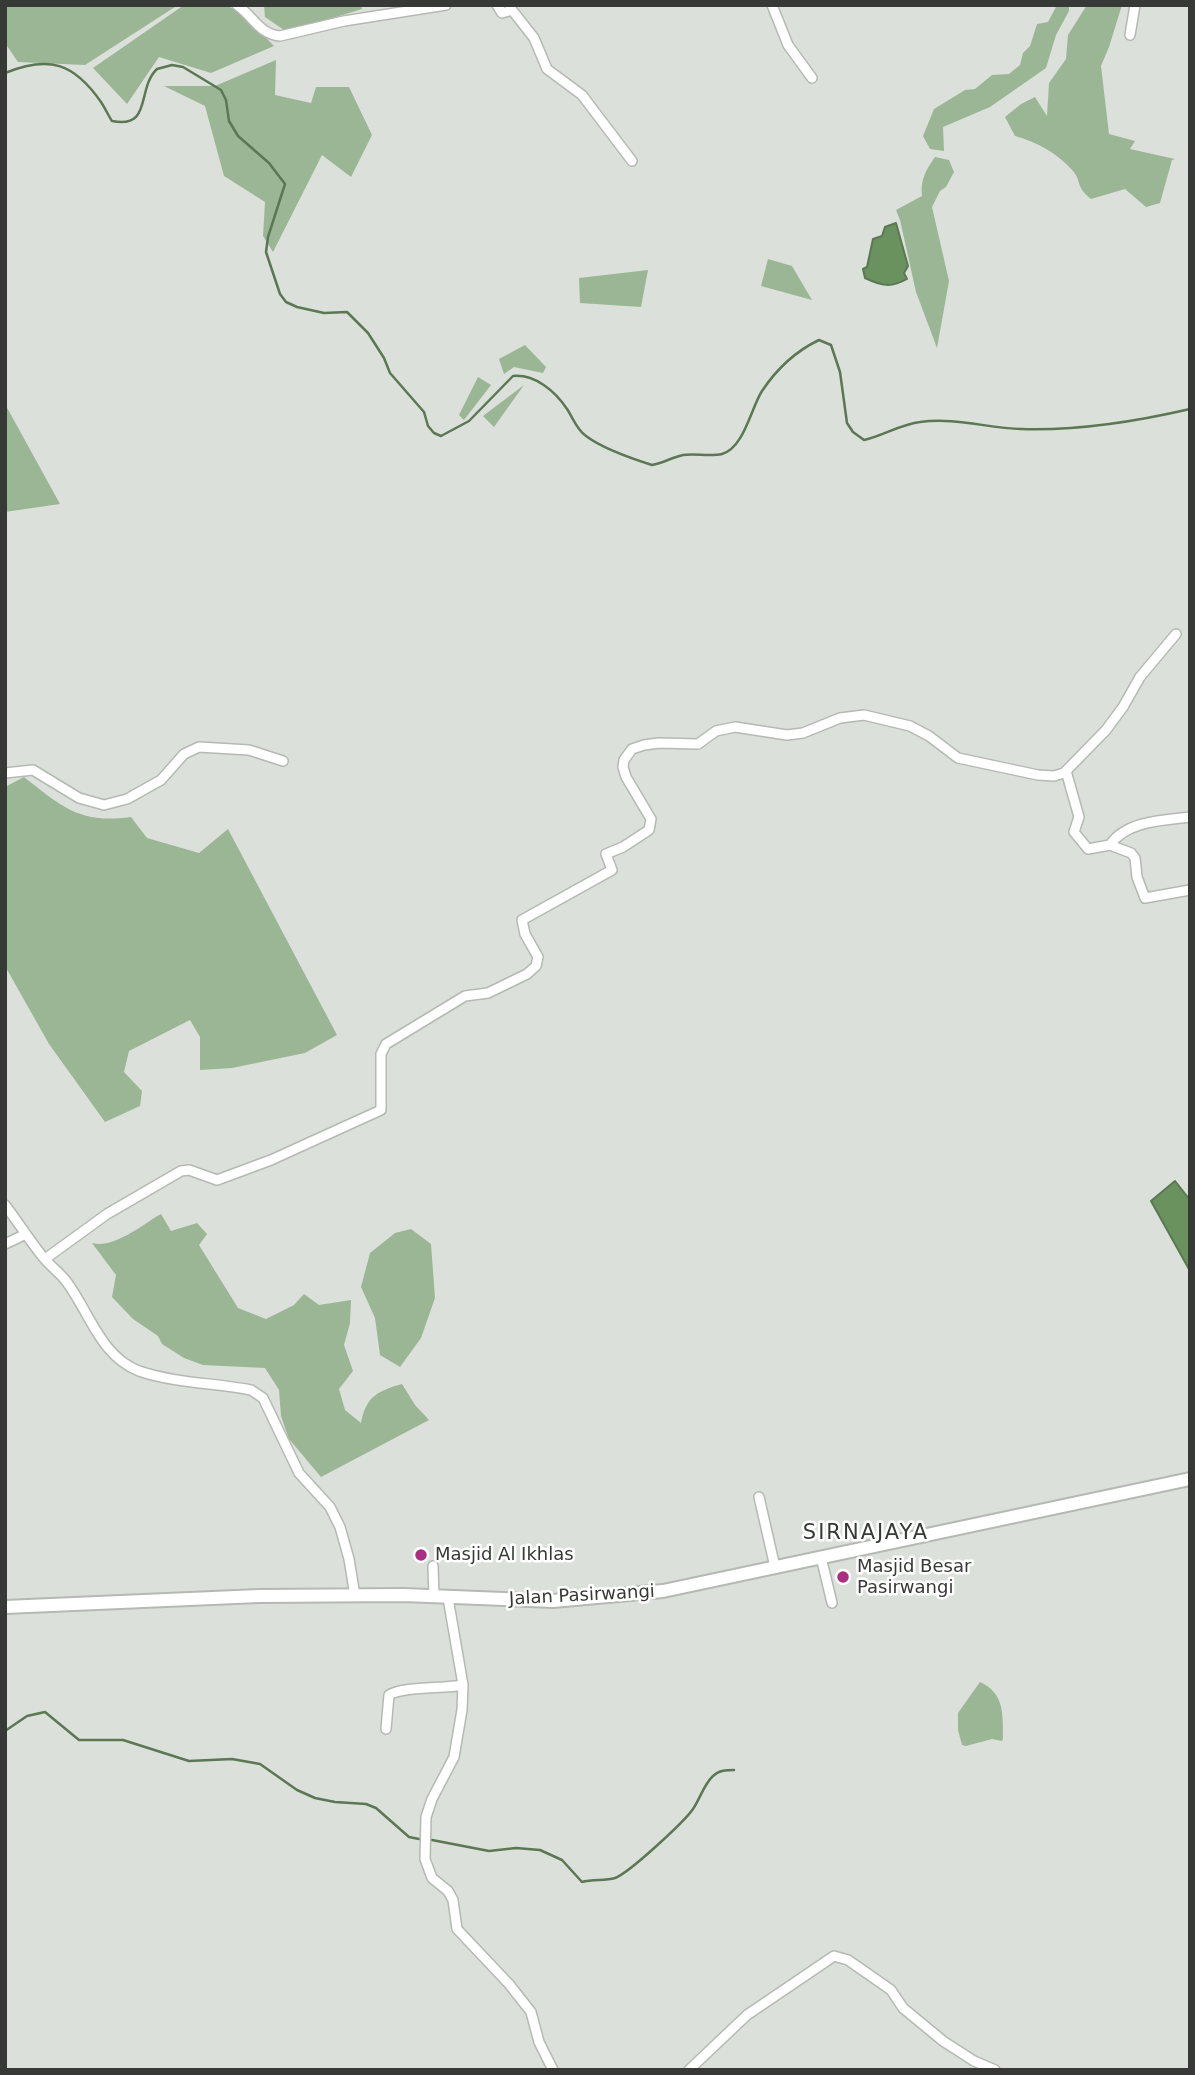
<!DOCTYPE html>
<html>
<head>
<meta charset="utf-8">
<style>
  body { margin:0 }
  #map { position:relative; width:1195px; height:2075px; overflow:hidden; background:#dbe0da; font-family:"DejaVu Sans",sans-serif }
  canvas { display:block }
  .frame { position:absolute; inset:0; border:7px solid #373936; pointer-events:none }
</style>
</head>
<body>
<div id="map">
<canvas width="1195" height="2075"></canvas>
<div class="frame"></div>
</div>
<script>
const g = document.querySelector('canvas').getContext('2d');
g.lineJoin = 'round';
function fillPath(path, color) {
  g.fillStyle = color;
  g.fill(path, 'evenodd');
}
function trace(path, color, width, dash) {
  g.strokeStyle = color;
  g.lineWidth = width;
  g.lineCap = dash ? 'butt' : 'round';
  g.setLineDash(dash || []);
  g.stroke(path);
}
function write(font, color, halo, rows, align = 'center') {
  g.font = font + ' "DejaVu Sans",sans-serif';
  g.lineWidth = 5;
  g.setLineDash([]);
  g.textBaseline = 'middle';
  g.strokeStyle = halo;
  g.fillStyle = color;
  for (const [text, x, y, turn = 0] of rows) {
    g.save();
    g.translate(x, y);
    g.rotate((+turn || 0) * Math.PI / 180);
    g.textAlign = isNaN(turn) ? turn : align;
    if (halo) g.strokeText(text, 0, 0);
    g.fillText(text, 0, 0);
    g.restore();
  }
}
fillPath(new Path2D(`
  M5,5H178L85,65L18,62L5,43Z
  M184,5H224L240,11L274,46L211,73L159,57L127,104L93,68Z
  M264,5H361L362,9L287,32L265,17Z
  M1057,5H1069V11L1056,35L1046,68L990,107L943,127L944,151L930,149L923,136L934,109L965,90L975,89L992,75L1009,74L1020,65L1023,53L1030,46L1037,24L1048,22Z
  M1087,5H1122L1109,47L1101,66L1109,134L1135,141L1130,149L1175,159L1172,160L1160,203L1146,207L1125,189L1091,199C1075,186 1082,182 1073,171C1057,153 1037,142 1015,136L1005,117L1021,104L1035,97L1047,116L1049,83L1066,59L1068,35Z
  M276,60L275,95L311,103L316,87H349L372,135L351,177L322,155L273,252L263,236L265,202L224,176L205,106L164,86H215Z
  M935,157L949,160L954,172L946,187L940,191L932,207L949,281L937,348L916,292L900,220L896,210L922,196C920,180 926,170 935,157Z
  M768,259L792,266L812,300L761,286Z
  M648,270L641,307L580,303L579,278Z
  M525,345L546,367L543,373L514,367L504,374L499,359Z
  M478,377L491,385L464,420L459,415Z
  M524,385L494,427L483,416Z
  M5,404L60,504L5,512Z
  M24,777C62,807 80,824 131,817L147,838L199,853L228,829L337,1035L305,1053L232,1068L200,1070V1037L190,1020L129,1051L124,1072L142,1091L140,1106L105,1122L49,1044L5,966V787Z
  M161,1214L171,1231L197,1223L207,1234L199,1245L238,1308L266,1319L294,1305L304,1294L319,1305L351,1300L350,1323L344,1345L353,1371L339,1389L345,1410L361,1423C366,1397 377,1391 402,1384L415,1405L429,1420L321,1477L289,1439L281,1416L279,1390L265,1368L203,1365L184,1358L162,1344L158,1336L133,1319L112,1297L116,1275L92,1243C114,1249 143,1224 161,1214Z
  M411,1229L431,1244L435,1298L421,1338L400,1367L380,1355L375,1318L361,1287L370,1253L395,1233Z
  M980,1682C1004,1693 1003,1713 1003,1738L1002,1741L992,1739L966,1746L962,1745L958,1730V1713Z`), '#9bb694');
const water = new Path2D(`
  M896,223L908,266L904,273L907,279C891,288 882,286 865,278L863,269L867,267L873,239L882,236L885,227Z
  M1175,1181L1190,1200V1271L1151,1201Z`);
fillPath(water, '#6a925f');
trace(water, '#5b7753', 2);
trace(new Path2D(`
  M5,73C49,55 74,63 101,102C105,108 108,115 112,121C153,129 136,89 157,69L172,65L183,67L221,90L226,100L229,121L238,136L269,163L285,184L268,237L266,252L280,294L286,302L297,307L324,313L347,312L368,333L384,358L390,373L424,412L428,426L434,433L441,436L469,421L513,376C535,374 555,391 567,409C573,418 577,430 586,436C602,448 633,459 652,465C663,463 673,457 683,455C695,453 710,457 722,454C744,448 751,408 762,391C776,370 796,351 819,340L831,345L840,372L847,423L853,432L864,440C883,436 901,424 920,422C954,417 987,428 1021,429C1078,431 1134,422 1190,409
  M5,1731L27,1716L45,1712L79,1740H123L189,1761L232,1759L260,1764L297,1790L315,1798L335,1802L366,1804L376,1808L409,1837L419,1839
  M432,1840L489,1851L516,1848L540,1850L562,1860L582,1882C593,1879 605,1881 615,1878C629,1873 684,1822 693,1809C700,1799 704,1784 713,1776C719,1770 727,1770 734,1770`), '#5b7753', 2.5);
const street = new Path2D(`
  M237,5C253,16 259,34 280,36L344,21L446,5
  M497,5L502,13L512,10L534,38L547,69L582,95L632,161
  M772,5L788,45L812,78
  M1130,35L1135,5
  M1066,771L1079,817L1074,832L1088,849L1110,845L1131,853L1135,858L1137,877L1145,898L1190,890
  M5,773L33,770L79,798L104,805L127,799L161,780L184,754L199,747L249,750L283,761
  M1110,845C1126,821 1163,820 1190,817
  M5,1205C18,1222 30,1241 43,1257C50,1266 59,1272 66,1281C89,1311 100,1356 139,1371C174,1383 215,1383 251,1390L263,1398L299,1473L330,1507L340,1527L349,1559L355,1596
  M5,1244L26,1234
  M45,1259L107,1214L181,1171L189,1170L217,1180L271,1160L381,1110V1054L386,1044L465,996L488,993L527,974L536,966L538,957L525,934L522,920L612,870L606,854L623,847L649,830L651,819L626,777L623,767L624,760L632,749L644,745L659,743L698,744L716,731L735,727L787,735L803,733L840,718L864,715L910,726L929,736L958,758L1038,775L1054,776L1064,773L1106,730L1123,707L1140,677L1176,634
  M759,1497L775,1567
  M821,1557L832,1603
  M433,1566L434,1597
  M448,1598L463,1685L462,1710L454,1757L432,1799L426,1817L425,1859L432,1878L448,1891L453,1900L457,1929L509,1984L531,2012L539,2042L553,2070
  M386,1729L389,1695C404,1686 443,1689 463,1685
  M689,2070L747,2015L834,1956L848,1960L891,1990L903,2008L943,2041L974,2061L995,2070`);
const secondary = new Path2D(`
  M5,1607L259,1596L404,1595L553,1601L663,1591L1190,1479`);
trace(street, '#b5b9b3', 12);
trace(secondary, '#b5b9b3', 16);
trace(street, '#fff', 9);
trace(secondary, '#fff', 12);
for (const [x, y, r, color] of [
  [421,1555,7,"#aa2f82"],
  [843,1577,7,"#aa2f82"]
]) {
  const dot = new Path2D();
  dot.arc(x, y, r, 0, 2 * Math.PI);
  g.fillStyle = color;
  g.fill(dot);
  trace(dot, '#fff', 2.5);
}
write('18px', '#373936', '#fff', [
  ["Masjid Al Ikhlas",435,1555],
  ["Masjid Besar",857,1567],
  ["Pasirwangi",857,1588]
], 'left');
write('18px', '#373936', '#fff', [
  ["Jalan Pasirwangi",582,1596,-3]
]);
g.letterSpacing = '2px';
write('21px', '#373936', '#fff', [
  ["SIRNAJAYA",866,1534]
]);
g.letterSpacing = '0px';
</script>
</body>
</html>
